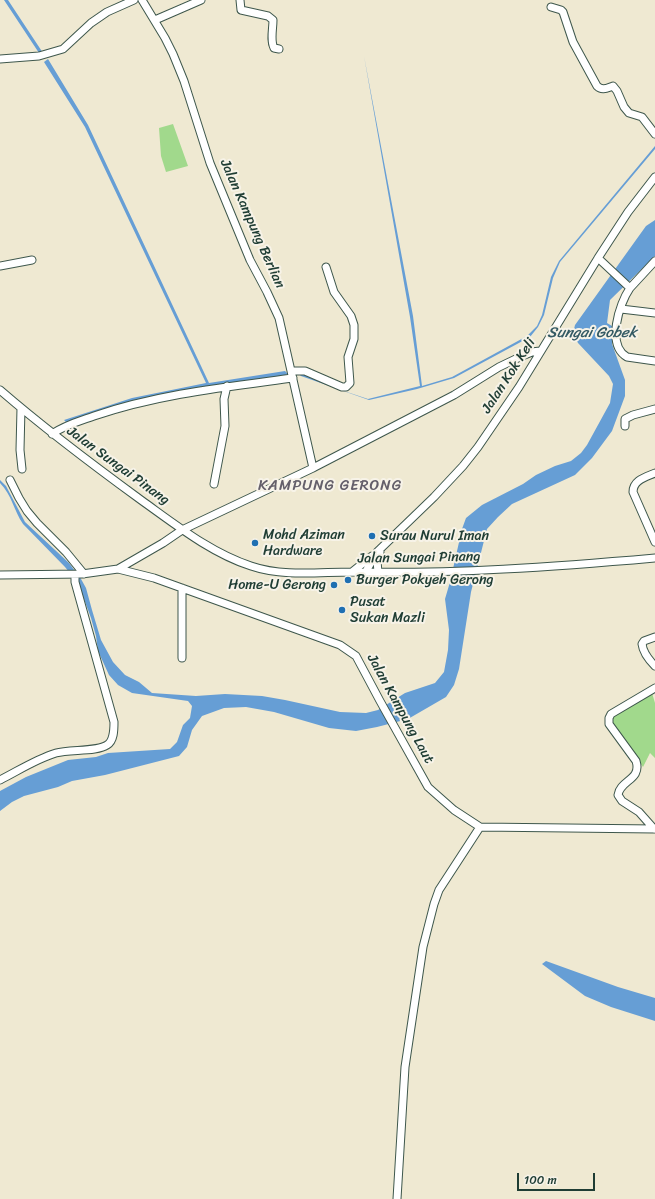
<!DOCTYPE html>
<html>
<head>
<meta charset="utf-8">
<style>
  body { margin:0 }
  #map { position:relative; width:655px; height:1199px; overflow:hidden; background:#efe9d2; font-family:Sriracha,sans-serif }
  canvas { display:block }
  .scale { position:absolute; left:517px; top:1173px; width:78px; height:18px; box-sizing:border-box; border:2px solid #1f3d34; border-top:0; padding-left:5px; font-size:12px; line-height:14px; white-space:nowrap; color:#1f3d34; -webkit-text-stroke:3px #f7f3e8; paint-order:stroke }
</style>
</head>
<body>
<div id="map">
<canvas width="655" height="1199"></canvas>
<div class="scale">100 m</div>
</div>
<script>
const g = document.querySelector('canvas').getContext('2d');
g.lineJoin = 'round';
function fillPath(path, color) {
  g.fillStyle = color;
  g.fill(path, 'evenodd');
}
function trace(path, color, width, dash) {
  g.strokeStyle = color;
  g.lineWidth = width;
  g.lineCap = dash ? 'butt' : 'round';
  g.setLineDash(dash || []);
  g.stroke(path);
}
function write(font, color, halo, rows, align = 'center') {
  g.font = font + ' Sriracha,sans-serif';
  g.lineWidth = 4;
  g.setLineDash([]);
  g.textBaseline = 'middle';
  g.strokeStyle = halo;
  g.fillStyle = color;
  for (const [text, x, y, turn = 0] of rows) {
    g.save();
    g.translate(x, y);
    g.rotate((+turn || 0) * Math.PI / 180);
    g.textAlign = isNaN(turn) ? turn : align;
    if (halo) g.strokeText(text, 0, 0);
    g.fillText(text, 0, 0);
    g.restore();
  }
}
fillPath(new Path2D(`
  M173,124L188,166L166,172L161,156L159,128Z
  M652,693L655,703V758L650,753L643,767L614,727L612,722V717Z`), '#a1d98c');
fillPath(new Path2D(`
  M4,0H8L43,53H39Z
  M364,56L413,316L422,386L452,377L527,336L537,326L542,315L551,277L559,261L655,146V149L560,262L553,278L544,315L538,327L530,337L454,378L417,389L369,400L301,376L299,374L302,372L344,391L368,399L420,386L410,317Z
  M48,59L88,125L209,383L285,371L288,374L279,377L210,386L67,423L64,420L132,398L206,383L85,127L44,62Z
  M655,220V256L610,300L607,323L612,326V344L625,380V396L612,431L592,458L575,475L512,504L498,517L487,529L471,592L459,669L454,685L446,697L408,719L377,727L356,731L329,728L274,712L246,707L224,708L202,716L192,730L187,747L179,756L105,775L72,781L58,787L24,796L12,802L0,811V791L26,777L68,760L96,757L108,753L170,749L177,742L183,725L190,718L192,706L188,701L132,693L118,685L109,675L98,651L96,636L91,618L78,583L65,567L23,524C14,511 12,495 0,483V480L6,486L25,522L69,563L81,579L86,588L92,610L101,640L113,662L125,675L139,682L152,693L196,696L225,694L262,696L285,700L340,712L366,713L378,710L405,693L435,683L444,672L448,650L449,630L445,599L450,582L462,529L466,518L482,505L523,484L536,475L555,466L571,461L581,453L587,445L610,403L613,384L609,376L578,343C574,336 573,332 575,325L646,226Z
  M546,961L618,987L655,998V1021L611,1007L585,996L542,964Z`), '#669ed5');
const minor = new Path2D(`
  M142,0L165,38L173,54L184,81L210,163L250,260L267,292L279,318L313,468
  M240,0L241,10L268,16L273,20C273,29 270,41 274,48L279,49
  M551,7L561,10L563,12L573,42L597,86C602,91 607,88 613,86L617,91L624,107L629,113L642,117L655,134
  M155,20L201,0
  M0,59L39,56L63,49L91,23L107,12L134,0
  M598,258L630,288C619,304 606,345 627,357L655,361
  M0,266L32,260
  M630,288L655,261
  M621,309L655,313
  M291,371H305L342,387H346L350,383L348,357L354,339V325L351,316L334,292L326,267
  M0,390C45,429 93,465 141,500C176,525 211,553 251,566C283,577 319,572 351,572C453,574 554,567 655,558
  M21,408L20,450L22,469
  M625,426V419L633,415L655,409
  M52,434C65,425 80,421 94,416C158,394 226,387 293,378
  M655,473C646,477 633,480 633,492L655,542
  M10,480L19,498L27,511L37,523L66,552L84,574
  M214,484L225,426L224,399L227,386
  M118,569L154,578L340,645L356,656L380,701L428,787L454,810L480,827L655,829
  M352,572L372,556
  M365,573L377,552L434,497L463,466L478,447L519,387L598,258L628,212L655,177
  M378,573L377,560L380,552
  M0,575L82,574L118,569L163,543L182,530L313,468L454,395L499,367L522,356L532,352L540,351
  M182,588V658
  M655,637L644,641L642,644C643,652 649,660 655,666
  M0,780C18,771 36,759 56,753C69,749 97,752 107,745C114,741 114,730 114,722L75,582V575
  M654,829L639,812L622,801L618,795C620,780 642,780 636,761L609,724V718L611,714L655,688
  M397,1199L405,1067L423,947L434,904L439,890L480,827`);
trace(minor, '#3e574c', 9);
trace(minor, '#fff', 7);
for (const [x, y, r, color] of [
  [372,536,4,"#1f6fb2"],
  [255,543,4,"#1f6fb2"],
  [348,580,4,"#1f6fb2"],
  [334,585,4,"#1f6fb2"],
  [342,610,4,"#1f6fb2"]
]) {
  const dot = new Path2D();
  dot.arc(x, y, r, 0, 2 * Math.PI);
  g.fillStyle = color;
  g.fill(dot);
  trace(dot, '#f7f3e8', 1.5);
}
write('14px', '#1f3d34', '#f7f3e8', [
  ["Jalan Kampung Berlian",252,224,66],
  ["Jalan Kok Keli",509,376,-57],
  ["Jalan Sungai Pinang",118,466,36],
  ["Jalan Sungai Pinang",419,558,-1],
  ["Jalan Kampung Laut",400,709,61]
]);
write('14px', '#1f3d34', '#f7f3e8', [
  ["Mohd Aziman",263,535],
  ["Hardware",263,551],
  ["Surau Nurul Iman",380,536],
  ["Burger Pokyeh Gerong",356,580],
  ["Home-U Gerong",326,585,"right"],
  ["Pusat",350,602],
  ["Sukan Mazli",350,618]
], 'left');
write('italic 15px', '#345a64', '#f7f3e8', [
  ["Sungai Gobek",592,333]
]);
g.letterSpacing = '1px';
write('15px', '#645f6a', '#f7f3e8', [
  ["KAMPUNG GERONG",330,486]
]);
g.letterSpacing = '0px';
</script>
</body>
</html>
